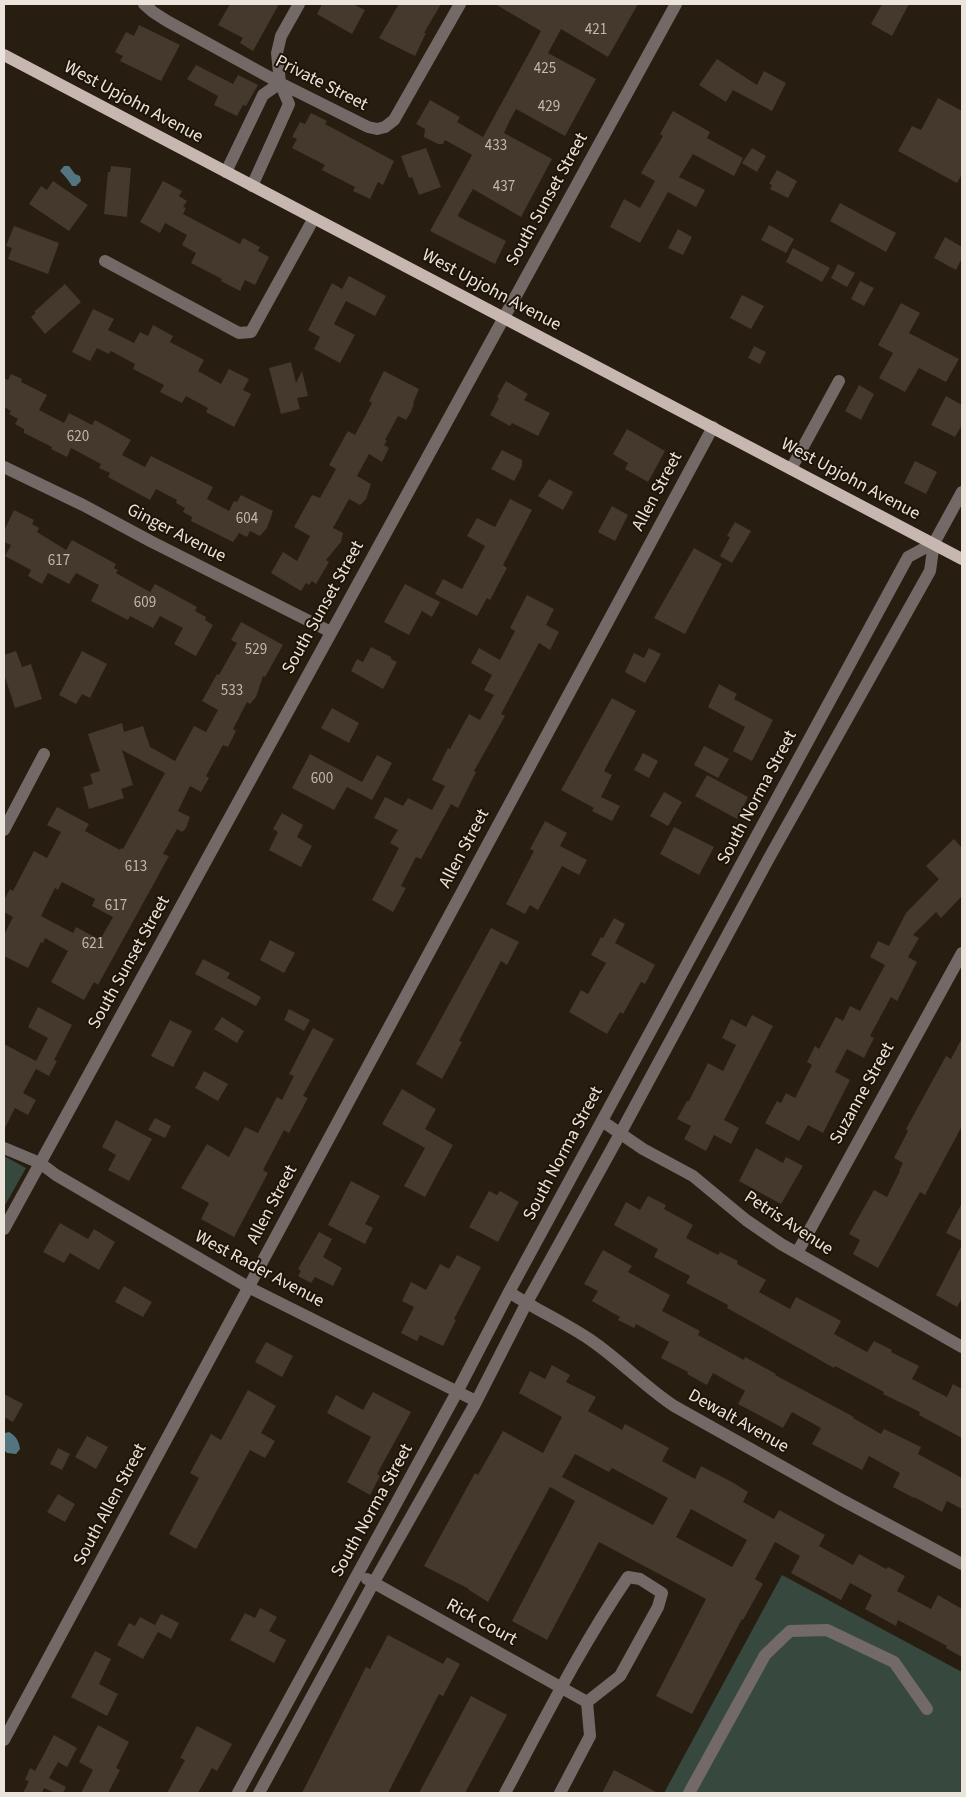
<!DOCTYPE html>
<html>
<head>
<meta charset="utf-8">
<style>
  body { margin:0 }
  #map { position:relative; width:966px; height:1797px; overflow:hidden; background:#271d11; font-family:"Source Sans 3",sans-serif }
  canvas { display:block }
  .frame { position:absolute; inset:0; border:5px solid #ebe4dc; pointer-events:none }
</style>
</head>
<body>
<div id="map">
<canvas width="966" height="1797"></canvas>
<div class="frame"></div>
</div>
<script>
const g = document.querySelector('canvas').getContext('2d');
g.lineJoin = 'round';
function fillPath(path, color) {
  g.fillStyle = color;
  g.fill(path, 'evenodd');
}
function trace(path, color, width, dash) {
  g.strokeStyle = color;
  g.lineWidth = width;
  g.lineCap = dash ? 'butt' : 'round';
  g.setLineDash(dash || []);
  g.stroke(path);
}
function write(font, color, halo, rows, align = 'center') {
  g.font = font + ' "Source Sans 3",sans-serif';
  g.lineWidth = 4;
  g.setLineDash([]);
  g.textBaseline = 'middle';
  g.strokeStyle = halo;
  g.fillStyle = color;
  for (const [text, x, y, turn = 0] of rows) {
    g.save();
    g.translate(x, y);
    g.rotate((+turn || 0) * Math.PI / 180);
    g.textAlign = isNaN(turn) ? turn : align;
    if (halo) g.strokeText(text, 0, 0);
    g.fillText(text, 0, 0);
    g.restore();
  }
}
fillPath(new Path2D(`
  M4,1156L26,1168L4,1207Z
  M782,1575L962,1672V1793H664Z`), '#37483f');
fillPath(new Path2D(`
  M64,166H69L75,174L80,176L81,181L76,186H72C69,181 65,176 60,171Z
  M9,1432C16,1436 19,1441 20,1449L16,1454L7,1453L5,1451C5,1444 4,1440 5,1433Z`), '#52757f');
fillPath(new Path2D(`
  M230,4H279L253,51L240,43L243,38L218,25Z
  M322,4H353L365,10L352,34L317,14Z
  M399,4H441L424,33H426L415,56L379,38Z
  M495,4H638L608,57L561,29L548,53L596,79L565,136L516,109L510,120L504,133L552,159L521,217L473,189L458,215L459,217L506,241L495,264L430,231L472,155L445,140L443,144H438L424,137L425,129L416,124L430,100L460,117L457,122L483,137L541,31Z
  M882,4H909L892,36L871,24Z
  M139,25L180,45L161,81L120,61L123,56L115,52L126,32L134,36Z
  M717,59L757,85L764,71L786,83L772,111L733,90L726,102L699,85Z
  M196,65L233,84L238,75L258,85L246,106L243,105L237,116L214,105L218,96L187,79Z
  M938,98L962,111V174L957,183L898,151L912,126L921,130Z
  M673,111L710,132L707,138L743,158L734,176L693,154L679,177L705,190L696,207L668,192L640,243L610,227L624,199L640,208L655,181L641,173L663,136L660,134Z
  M311,113L327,121L325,124L394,161L383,185L378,182L370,199L353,191L355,187L322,170L325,165L292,148L297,139L292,137L300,122L305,124Z
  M426,148L441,187L419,195L412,177L409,178L401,156Z
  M752,148L766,156L757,172L742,163Z
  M111,166L131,168L127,217L104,214L108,172H110Z
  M777,170L797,181L788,198L770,189L772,185L769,184Z
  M53,181L88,205L69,231L29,204L41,186L47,190Z
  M163,181L182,191L179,196L187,201L183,207L186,208L183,214L240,244L243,238L260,247L258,251L269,257L255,285L245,280L240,291L221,281L222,279L191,263L196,253L182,245L187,235L165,223L160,233L140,222Z
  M840,203L896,233L886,252L830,221Z
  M769,225L794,239L786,253L761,240Z
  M14,226L59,243L48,274L8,259L12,248L6,246Z
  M678,229L692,237L683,255L668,248Z
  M945,237L962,247V258L956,270L934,258Z
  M793,248L830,268L822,282L786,262Z
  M838,264L855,273L847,287L831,278Z
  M349,276L386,296L375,316L346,301L334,324L355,335L340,363L314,349L320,337L308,330L332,283L342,289Z
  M860,281L874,288L864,306L851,299Z
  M65,284L81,302L45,334L31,317L36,313L34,312Z
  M742,295L764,306L751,329L730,318Z
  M901,303L920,313L909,333L959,359L946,382L919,368L905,392L879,378L893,353L878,345Z
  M93,309L114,319L108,330L134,343L140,332L148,336L153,325L173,336L170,342L204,360L198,371L221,384L229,369L249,379L243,390L251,394L234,427L206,412L208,408L186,396L182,403L160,392L164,385L133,369L135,364L111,351L109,354L97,348L90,361L72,352Z
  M754,346L766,352L760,364L748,358Z
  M291,362L296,383L302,371L308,396L297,398L300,409L281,414L269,368Z
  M384,371L419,389L413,403H414L411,412L406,420L398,416L385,440L387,441L384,445L389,448L382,462L369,454L357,476L371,484L366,499L360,505L349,499L333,528L343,533L341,542L326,560L329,562L316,584L312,581L309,585L306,583L301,591L271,573L283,552L297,561L310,536L294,527L312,495L320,498L336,469L329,465L348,431L355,435L372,403L369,401Z
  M11,374L22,379L21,382L47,395L39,410L64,423L69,413L92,425L95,420L131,440L122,455L145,467L151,456L213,487L207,499L229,511L234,501L237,502L241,495L273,511L267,528L260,536L250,531L247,537L239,533L233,542L191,521L192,517L183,512L185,508L176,503L177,500L156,489L150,500L108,477L110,473L99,468L101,464L71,448L67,457L51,449L52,447L24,433V429L15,424L18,419L9,414L11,411L4,407V378L8,380Z
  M506,381L528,394L524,400L550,413L538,436L512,423L510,426L490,415L499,398L497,397Z
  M859,385L874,394L861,420L845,411Z
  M946,396L962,405V425L955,437L931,425Z
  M627,429L665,451L648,482L625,469L628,463L613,454Z
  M502,450L522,460V466L514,481L491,469Z
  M915,461L937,472L926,494L904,483Z
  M549,479L573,492L563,510L538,496Z
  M510,499L532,510L503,565L507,568L490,600L487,598L477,616L435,594L443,579L462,589L485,546L467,536L477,518L495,527Z
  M612,506L628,515L615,541L598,532Z
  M14,510L34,520L32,524L39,528L37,532L66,550L72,540L116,564L114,568L118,570L116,573L150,592L155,584L197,607L195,611L206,617L205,620L213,625L196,656L174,644L183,628L160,616L153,628L130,616L128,620L91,601L99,585L76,573L69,584L48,573L42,584L28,576L31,570L5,556L11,545L4,542V531Z
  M735,522L751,531L732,563L720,556L730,537L727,536Z
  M694,548L722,564L685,634L654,618Z
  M405,584L440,602L432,617L422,611L409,635L384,622Z
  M527,595L554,609L546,625L559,632L550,650L539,643L501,714L505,716L474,771L476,772L458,808L451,804L421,859L416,857L401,886L406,888L393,912L372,900L399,848L390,843L398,830L374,818L385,797L403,806L408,798L432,810L445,786L432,780L448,748L450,749L469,714L480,720L494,695L484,690L492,675L471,663L479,648L500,660L515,631L510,628Z
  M241,622L283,645L265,677L263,676L256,697L250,704L247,702L233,729L236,731L228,747L223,745L206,776L209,778L201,792L190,786L178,811L190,817L186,828L182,832L177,829L163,854L169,856L98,985L94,982L84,1000L51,982L68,951L45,938L43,943L41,942L28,968L4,956V935L13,917L4,912V900L10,889L13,891L34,851L47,858L61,832L47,825L57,807L89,824L85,831L120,850L121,848L123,849L165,773L122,750L133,785L121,789L124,798L89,809L83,787L93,784L90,774L100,771L88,734L122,723L124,732L143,726L150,747L175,761L194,726L206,732L218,710L202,701L217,674L219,675L237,643L231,640ZM62,882L95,899L92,906L113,917L100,940L76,927L73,933L41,916L55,888L58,890Z
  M371,647L391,657V659L397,662L383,689L351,671L357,659L363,662Z
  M649,648L661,654L645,683L625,672L634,653L644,658Z
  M16,651L22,667L31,664L42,699L15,708L4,674V655Z
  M82,651L107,664L90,698L82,694L76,704L59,695Z
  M719,684L737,694L734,699L773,720L752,761L733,751L745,727L708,707Z
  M612,698L636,711L604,771L612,775L601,797L620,806L612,821L592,811L594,808L561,790Z
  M332,708L359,723L349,743L321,728Z
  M704,746L729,759L718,778L694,765Z
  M643,753L658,761L649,778L634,770Z
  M310,754L362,782L377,755L392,763L372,800L347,787L334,810L292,788Z
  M707,775L748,797L737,819L695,796Z
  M664,792L682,802L668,826L650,816Z
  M282,813L303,825L297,837L312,846L301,867L269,850L278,832L273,829Z
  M545,821L567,833L560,846L587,860L579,875L562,866L538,910L530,905L525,914L506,904L534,851L530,849Z
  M674,827L714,847L699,875L660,854Z
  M954,839L962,848V896L941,918L936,912L913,935L919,938L908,957L917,962L897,1001L891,997L870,1036L874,1038L864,1058L847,1049L835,1072L850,1080L823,1133L808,1125L799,1141L765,1123L777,1101L781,1103L786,1093L795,1098L812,1065L807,1062L815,1046L819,1049L836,1017L843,1021L850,1006L860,1011L885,965L870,957L878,941L889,946L906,913L939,879L926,866Z
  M614,918L625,924L615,943L655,965L645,984L641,982L623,1014L620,1012L607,1034L569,1012L581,990L588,994L606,963L591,955L601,937L603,938Z
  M491,928L519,942L507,965L501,961L459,1041L462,1042L442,1079L416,1064Z
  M270,940L295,953L284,973L260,960Z
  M203,959L230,973L227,978L261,997L256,1006L195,974Z
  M38,1007L72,1025L54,1060L57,1061L49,1076L36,1069L23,1093L36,1100L28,1115L15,1108L4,1130V1044L36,1061L48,1038L28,1027Z
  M289,1009L310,1020L304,1031L284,1020Z
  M752,1015L773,1026L724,1120L739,1128L731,1144L714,1135L706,1151L684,1139L691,1126L677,1119L687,1101H689L708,1063L723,1071L736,1045L722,1038L731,1019L746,1027Z
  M222,1017L244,1031L237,1043L214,1029Z
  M170,1020L192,1031L173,1067L151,1056Z
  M313,1028L334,1039L303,1096L308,1098L289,1133L284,1130L263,1170L268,1173L234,1237L201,1219L209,1203L181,1188L207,1144L229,1157L245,1127L258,1133L277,1097L282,1100L294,1076L289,1074Z
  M962,1038V1126L925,1195L920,1192L878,1268L853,1254L860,1240L849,1234L874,1190L887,1197L900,1171H899L903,1163L894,1158L908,1131L906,1129L946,1056L951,1059Z
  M204,1071L228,1084L218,1101L195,1088Z
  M402,1089L436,1109L425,1129L453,1145L425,1197L404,1186L425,1148L382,1124Z
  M155,1118L171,1126L165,1138L148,1130Z
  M116,1120L152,1139L129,1181L108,1170L116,1155L102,1147Z
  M756,1148L783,1163L786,1157L803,1166L781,1204L739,1181Z
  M351,1181L380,1196L365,1224L373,1228L365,1244L328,1225Z
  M489,1191L497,1195L500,1191L519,1202L498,1242L469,1227Z
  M648,1196L666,1205L664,1209L693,1225L686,1238L718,1255L720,1252L738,1261L737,1264L766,1280L759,1292L790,1309L796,1297L841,1321L834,1334L867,1352L874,1341L892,1350L891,1352L919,1366L912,1379L947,1397L953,1384L962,1389V1438L919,1415L920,1412L883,1394L884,1392L835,1366L834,1368L804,1351L727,1308L728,1305L686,1283L690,1276L654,1257L658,1249L614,1225L626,1202L640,1210Z
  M962,1203V1241L946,1233Z
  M60,1223L88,1239L94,1229L115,1242L99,1270L70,1253L64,1263L43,1252Z
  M319,1232L332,1239L323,1257L342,1268L333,1286L315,1277L311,1283L298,1276L301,1271L298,1269Z
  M962,1245V1298L957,1307L936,1295Z
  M603,1250L632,1266L628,1272L670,1295L662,1311L700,1331L698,1335L744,1360L745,1357L776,1374L775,1375L854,1417L853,1418L881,1434L884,1429L921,1447L918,1454L962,1478V1509L947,1501L942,1512L914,1497V1498L893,1487L900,1473L869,1456L862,1470L812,1444L821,1428L792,1412L783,1428L738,1404L745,1391L713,1373L707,1385L687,1374L688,1372L661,1358L669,1342L636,1324L634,1328L618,1320L620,1317L592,1301L598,1291L584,1284Z
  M457,1255L481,1267L454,1319L456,1320L443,1346L420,1335L417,1341L401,1333L414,1307L402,1301L411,1282L426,1290L440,1264L449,1269Z
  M124,1286L152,1302L143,1317L115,1302Z
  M266,1342L293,1356L282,1377L255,1362Z
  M552,1365L570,1375L566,1382L596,1397L588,1411L622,1430L625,1424L669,1448L662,1461L695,1479L701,1466L732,1482L748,1492L743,1502L774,1519L779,1510L825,1535L819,1546L853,1565L859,1554L886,1569L888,1567L905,1576L897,1591L931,1609L938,1595L962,1609V1657L946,1648L947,1646L898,1620L896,1626L865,1609L872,1595L850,1583L841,1600L791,1573L800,1556L775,1542L755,1579L763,1584L743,1620L742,1619L692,1714L656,1696L706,1599L599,1542L547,1640L512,1621L575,1501L550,1487L488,1602L469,1590V1589L424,1566L475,1473L478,1475L503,1431L543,1453L562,1417L519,1393L530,1371L545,1379ZM575,1454L609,1472L612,1468L668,1498L653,1525L562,1477ZM691,1509L747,1540L732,1567L676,1537Z
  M248,1390L276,1406L261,1433L275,1441L265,1458L250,1450L196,1549L169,1534L199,1478L190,1473L211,1434L221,1440Z
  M373,1392L411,1412L377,1474L380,1476L370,1495L347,1482L371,1437L327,1413L336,1395L363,1410Z
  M4,1394L23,1404L13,1422L4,1417Z
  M87,1436L108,1447L96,1469L75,1457Z
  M58,1448L70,1454L62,1470L50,1464Z
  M58,1494L75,1504L65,1522L47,1512Z
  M260,1608L277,1617L269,1631L286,1640L274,1663L230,1640L245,1613L255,1618Z
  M161,1614L179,1623L171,1639L158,1632L143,1659L117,1645L129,1623L135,1626L140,1617L155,1625Z
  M388,1635L443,1664L447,1657L460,1664L443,1696L439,1694L388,1793H302L366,1667L370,1669Z
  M95,1651L111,1659L99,1684L118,1694L107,1716L71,1697Z
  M471,1696L507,1715L465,1793H419Z
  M98,1725L129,1742L116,1768L120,1770L108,1793H81L93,1770L79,1762Z
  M197,1726L232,1744L217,1771L212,1768L198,1793H167L185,1760L180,1758Z
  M54,1735L77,1748L67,1767L58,1762L49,1778L66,1787L63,1793H55L44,1788L42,1793H23L29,1781L25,1780L30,1768L35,1771Z
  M614,1770L658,1793H602Z`), '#44392c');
trace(new Path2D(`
  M144,4L153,12L167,21L280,83L368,127L377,129L385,127L394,120L460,4
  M226,172L263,95L280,83
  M252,186L289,104L280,83L277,53L281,36L299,4
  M105,261L239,333L251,332L314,218
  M4,467L83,505L152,542L331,632
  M791,469L839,381
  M4,830L44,754
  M602,1121L643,1149L693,1176L746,1220L781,1244L962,1347
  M4,1148L40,1163L56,1175L248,1287L476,1401
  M4,1229L676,4
  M797,1253L962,953
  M509,1292C536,1310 566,1323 592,1341C621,1361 645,1387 674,1406L840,1499L962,1564
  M367,1579L587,1702
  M4,1740L713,427
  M238,1793L457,1392L509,1292L908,557L934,543
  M259,1793L374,1582L475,1404L526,1304L620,1134L769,858L930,571L934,543L962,492
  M505,1793C544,1720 581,1646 628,1577L640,1579L662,1593L658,1607L620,1676L587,1702
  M560,1793L590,1736L587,1702
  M689,1793L765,1655L790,1631L827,1630L894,1662L927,1709`), '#736a67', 12);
trace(new Path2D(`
  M4,55L962,559`), '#c8b6b0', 12);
write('15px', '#c1b9b0', null, [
  ["421",596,31],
  ["425",545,70],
  ["429",549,108],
  ["433",496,147],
  ["437",504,188],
  ["620",78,438],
  ["604",247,520],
  ["617",59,562],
  ["609",145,604],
  ["529",256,651],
  ["533",232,692],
  ["600",322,780],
  ["613",136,868],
  ["617",116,907],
  ["621",93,945]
]);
write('18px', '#ebe4dc', '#1e1408', [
  ["Private Street",321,84,27],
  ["West Upjohn Avenue",133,103,28],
  ["South Sunset Street",548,200,-61],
  ["West Upjohn Avenue",491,291,28],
  ["West Upjohn Avenue",850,480,28],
  ["Allen Street",658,492,-62],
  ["Ginger Avenue",176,534,27],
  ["South Sunset Street",324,608,-61],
  ["South Norma Street",758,798,-62],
  ["Allen Street",465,849,-62],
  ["South Sunset Street",130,963,-61],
  ["Suzanne Street",863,1094,-61],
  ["South Norma Street",564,1154,-62],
  ["Allen Street",273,1205,-62],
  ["Petris Avenue",788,1224,33],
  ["West Rader Avenue",259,1270,28],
  ["Dewalt Avenue",738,1422,29],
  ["South Allen Street",111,1505,-62],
  ["South Norma Street",373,1511,-61],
  ["Rick Court",481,1623,29]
]);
</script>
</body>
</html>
